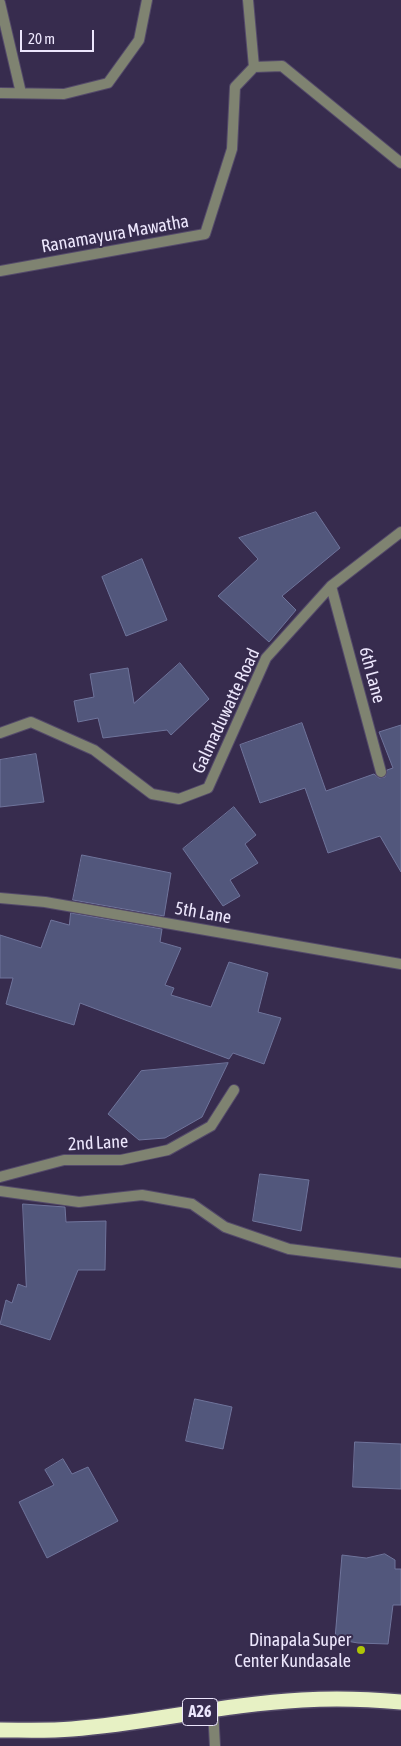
<!DOCTYPE html>
<html>
<head>
<meta charset="utf-8">
<style>
  body { margin:0 }
  #map { position:relative; width:401px; height:1746px; overflow:hidden; background:#372c4e; font-family:"Asap Condensed",sans-serif }
  canvas { display:block }
  .scale { position:absolute; left:20px; top:30px; width:74px; height:22px; box-sizing:border-box; border:2px solid #ece6fc; border-top:0; padding-left:6px; font-size:15px; line-height:18px; white-space:nowrap; color:#ece6fc; -webkit-text-stroke:4px #372c4e; paint-order:stroke }
</style>
</head>
<body>
<div id="map">
<canvas width="401" height="1746"></canvas>
<div class="scale">20 m</div>
</div>
<script>
const g = document.querySelector('canvas').getContext('2d');
g.lineJoin = 'round';
function fillPath(path, color) {
  g.fillStyle = color;
  g.fill(path, 'evenodd');
}
function trace(path, color, width, dash) {
  g.strokeStyle = color;
  g.lineWidth = width;
  g.lineCap = dash ? 'butt' : 'round';
  g.setLineDash(dash || []);
  g.stroke(path);
}
function write(font, color, halo, rows, align = 'center') {
  g.font = font + ' "Asap Condensed",sans-serif';
  g.lineWidth = 4;
  g.setLineDash([]);
  g.textBaseline = 'middle';
  g.strokeStyle = halo;
  g.fillStyle = color;
  for (const [text, x, y, turn = 0] of rows) {
    g.save();
    g.translate(x, y);
    g.rotate((+turn || 0) * Math.PI / 180);
    g.textAlign = isNaN(turn) ? turn : align;
    if (halo) g.strokeText(text, 0, 0);
    g.fillText(text, 0, 0);
    g.restore();
  }
}
const building = new Path2D(`
  M316,512L340,548L282,596L296,610L269,642L218,596L258,559L239,538Z
  M142,559L167,620L126,636L102,577Z
  M180,663L209,699L171,735L167,730L103,738L98,718L78,722L74,701L94,697L90,674L128,668L134,703Z
  M302,723L326,791L374,774L379,778L385,777L387,770L393,768L379,732L401,725V872L380,836L328,853L305,788L260,803L240,745Z
  M36,754L44,802L0,807V760Z
  M234,807L256,835L245,844L258,863L230,880L240,896L223,906L183,849Z
  M82,855L171,873L164,916L73,900Z
  M71,913L162,929L160,942L181,948L165,985L174,988L171,995L211,1007L229,962L268,973L258,1012L281,1018L264,1064L233,1053L229,1059L80,1003L74,1025L6,1004L13,978H0V935L41,948L51,920L69,925Z
  M228,1063L202,1117L165,1138L139,1140L108,1114L141,1071Z
  M260,1174L309,1180L301,1231L253,1221Z
  M23,1204L65,1207L66,1222L106,1221L105,1270H78L50,1340L0,1324L6,1300L12,1303L18,1284L26,1287Z
  M195,1399L232,1407L223,1449L186,1441Z
  M355,1442L401,1444V1489L353,1487Z
  M63,1459L72,1474L88,1467L118,1521L47,1558L19,1502L54,1485L45,1470Z
  M385,1554L395,1560V1569H401V1605H393L388,1644L358,1643L335,1639L342,1555L366,1558Z`);
fillPath(building, '#52577c');
trace(building, '#6f749b', 1);
const street = new Path2D(`
  M248,0L254,67
  M0,3L21,93
  M0,93L64,94L108,83L139,40L147,0
  M0,271L205,234L232,149L235,87L254,67L282,66L401,163
  M331,586L381,772
  M0,733L31,722L94,750L152,794L179,799L208,788L266,658L331,586L401,532
  M0,898L45,902L401,964
  M0,1177L64,1160H121L168,1150L211,1126L234,1090
  M0,1191L79,1202L142,1195L192,1204L225,1227L289,1249L401,1263
  M213,1710L215,1746`);
const highway = new Path2D(`
  M0,1730C24,1730 48,1731 72,1729C149,1723 225,1704 302,1700C335,1698 368,1699 401,1702`);
trace(street, '#544a6a', 12);
trace(highway, '#544a6a', 18);
trace(street, '#7f8371', 10);
trace(highway, '#e7f1c4', 15);
for (const [x, y, r, color] of [
  [361,1650,5,"#afc505"]
]) {
  const dot = new Path2D();
  dot.arc(x, y, r, 0, 2 * Math.PI);
  g.fillStyle = color;
  g.fill(dot);
  trace(dot, '#372c4e', 2);
}
for (const [x, y, w] of [
  [200,1712,35]
]) {
  const box = new Path2D();
  box.roundRect(x - w / 2, y - 13.5, w, 27, 4);
  g.fillStyle = '#372c4e';
  g.fill(box);
  trace(box, '#ece6fc', 1);
}
write('bold 16px', '#ece6fc', null, [
  ["A26",200,1712]
]);
write('18px', '#ece6fc', '#372c4e', [
  ["Ranamayura Mawatha",115,234,-10],
  ["6th Lane",372,675,75],
  ["Galmaduwatte Road",226,711,-65],
  ["5th Lane",203,913,10],
  ["2nd Lane",98,1143,-3]
]);
write('18px', '#ece6fc', '#372c4e', [
  ["Dinapala Super",351,1640],
  ["Center Kundasale",351,1661]
], 'right');
</script>
</body>
</html>
